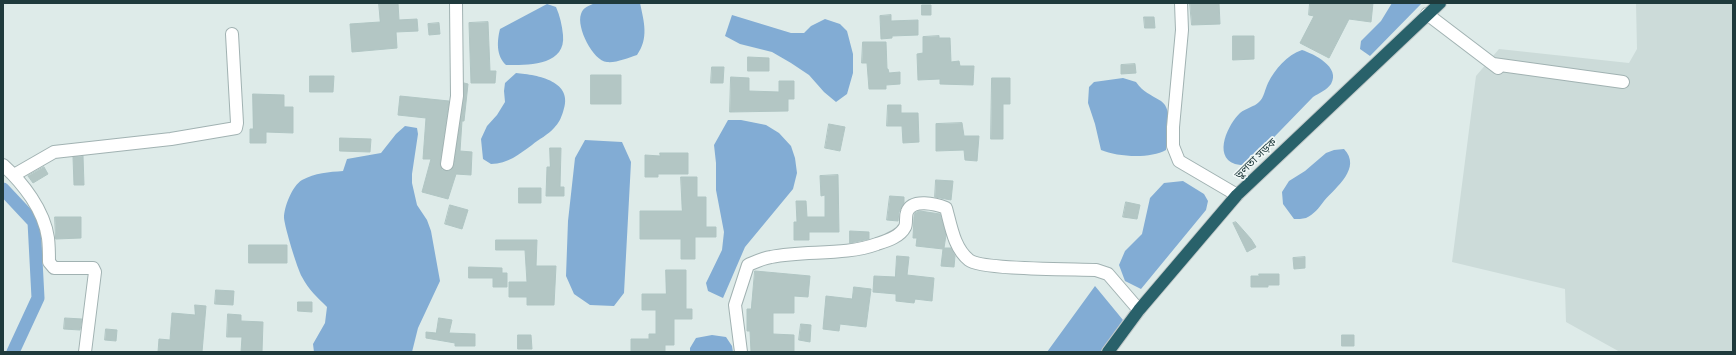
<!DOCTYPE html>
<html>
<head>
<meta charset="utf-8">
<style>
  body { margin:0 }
  #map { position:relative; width:1736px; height:355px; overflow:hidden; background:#deebe9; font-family:"Varela Round",sans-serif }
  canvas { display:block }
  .frame { position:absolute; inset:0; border:4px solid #1f3a3c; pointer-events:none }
</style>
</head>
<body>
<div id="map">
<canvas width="1736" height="355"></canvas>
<div class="frame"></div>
</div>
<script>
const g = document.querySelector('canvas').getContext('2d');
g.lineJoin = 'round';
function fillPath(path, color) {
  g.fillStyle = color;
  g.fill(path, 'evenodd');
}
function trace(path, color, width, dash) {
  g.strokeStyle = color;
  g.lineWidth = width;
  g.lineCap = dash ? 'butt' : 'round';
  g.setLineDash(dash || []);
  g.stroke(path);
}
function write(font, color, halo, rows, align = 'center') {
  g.font = font + ' "Varela Round","Noto Sans Bengali",sans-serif';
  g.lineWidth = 3.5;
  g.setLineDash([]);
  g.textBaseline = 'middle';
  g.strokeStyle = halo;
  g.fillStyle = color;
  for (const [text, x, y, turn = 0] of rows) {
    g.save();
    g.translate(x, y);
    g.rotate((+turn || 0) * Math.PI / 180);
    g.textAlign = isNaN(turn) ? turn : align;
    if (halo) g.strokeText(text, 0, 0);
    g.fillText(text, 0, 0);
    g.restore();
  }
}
fillPath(new Path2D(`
  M1636,3H1733V352H1620L1566,322L1565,289L1452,262L1476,76L1499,49L1629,63L1637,49Z`), '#ccdbd9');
fillPath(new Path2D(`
  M595,3H640C644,22 649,38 637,55C628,58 616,63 607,62C593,61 576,27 581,14C583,7 589,6 595,3Z
  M1392,3H1422L1370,56L1360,49L1361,41L1381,21Z
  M547,4L556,7C560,16 562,25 563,35C566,66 528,65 506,65C496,56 497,41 500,29Z
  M732,15L791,33H804L811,26L825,19L840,24L847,31L853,54V73L847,94L836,102L824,92L809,75L791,63L772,52L740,44L725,36Z
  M1302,50C1314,54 1341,67 1331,84C1327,90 1319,93 1313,97L1247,165C1243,165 1238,165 1235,164C1212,156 1229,123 1240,113C1246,108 1254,107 1259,102C1264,98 1265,89 1268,83C1275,69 1287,55 1302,50Z
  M516,73C538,75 575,81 563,112C561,118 559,123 554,128C548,135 539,139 532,145C519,154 508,164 491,164L483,159L481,139L487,126L497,115L505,102L504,91L505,83Z
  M1123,78L1136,82C1144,93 1150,94 1161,101C1174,110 1167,136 1166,150C1150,159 1118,157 1101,150L1095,124L1088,103L1089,87L1094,82Z
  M728,120H741L766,125L779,133L791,146L795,158L797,173L793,189L745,247L723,298L708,291L706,283L722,250L724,232L716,190V163L714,145Z
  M405,126L417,128L418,134L412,174V183L417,205L427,220L431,231L440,281L418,328L412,352H314L313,344L325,323L327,307C318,298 308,289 302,277C297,268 285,228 284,218C284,207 292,186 302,180C315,173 329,172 343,171L347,159L381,153L396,134Z
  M585,140L622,142L631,162L624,293L614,306L590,305L574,294L566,276L568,221L575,158Z
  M1344,149C1362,168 1336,187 1324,201C1319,208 1314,214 1306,218C1302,219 1298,219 1294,219L1283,204L1282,192L1289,181L1305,171L1326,153L1334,150Z
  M1183,181L1204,194L1208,201L1206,210L1141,289L1125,281L1119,265L1125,251L1142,234L1150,198L1164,183Z
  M1095,286L1123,320L1101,352H1047Z
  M712,335L726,337L732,346L733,352H690V348L696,338Z`), '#82acd4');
trace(new Path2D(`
  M3,189L34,222L38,298L13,352`), '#82acd4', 13);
const building = new Path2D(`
  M379,3H398L399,20L417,19L418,31L396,32L397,48L352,52L350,24L380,22Z
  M1190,3H1219L1220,24L1192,25Z
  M1310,3H1373L1371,22L1349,19L1329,58L1300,43L1314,16L1309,15Z
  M922,5H931V15H922Z
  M891,15V21L918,20V35L892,36V38L881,39L880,16Z
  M1144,17H1154L1155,28H1145Z
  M488,22L490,71H496L495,83H471L469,23Z
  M439,23L440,34L429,35L428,24Z
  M939,36V38H950L951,62L959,61L960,66H974L973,85L940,84V79L918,80L917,54L923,53V37Z
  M1233,36H1254V59L1233,60Z
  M863,42H886L887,69H888L889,73L900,72V84L886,85V89H869L867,63H862Z
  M748,57L769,58V71H748Z
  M1135,64L1136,73L1121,74V65Z
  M712,67H724L723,83H711Z
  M591,75H621V104H591Z
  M310,76H334L333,92H310Z
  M731,77L749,78V91L779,92V81H794V99H788V111L730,112Z
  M992,78H1010V104H1003V139H991Z
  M464,83L468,84L464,121H462L460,151L472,152L471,175L456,174L448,199L422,192L431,159H423L426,118L398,115L400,96L449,101L440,163L442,170L449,171L454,165L464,97Z
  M253,94L284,95V107H293V133L266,132V143H250V129H253Z
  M888,105H901V113H918L919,142L903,143L902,126H887Z
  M962,123L964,136H979L977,161L965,160L964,150L936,151V124Z
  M829,124L845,127L840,151L825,148Z
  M340,138L371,139L370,152L340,151Z
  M550,148H561L560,187H564V196H546L547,167H550Z
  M660,153H688V174H658V177H645V155L660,156Z
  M83,156L84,185H74L73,157Z
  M44,167L48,174L33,183L28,176Z
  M838,175L839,232H809V240H794V222H797L796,201H806L807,217H825V195L821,196L820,176Z
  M681,177H697V197H706V227H716V237H695V259H681V239H640V211H682Z
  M936,180L953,181L951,200L935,197Z
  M519,188H541V203H519Z
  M890,196L904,197V203L899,212L898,221L887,220Z
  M1126,202L1140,205L1137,219L1123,217Z
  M450,205L468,210L462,229L445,224Z
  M920,211L940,214L946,235L944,248H951L955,256L954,267L941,266L943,249L916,246L917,238H913L914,217L915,213Z
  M55,217H81V238L56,239Z
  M1236,222L1251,239L1256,247L1247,252L1233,223Z
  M850,231L869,232V239L850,243Z
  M496,240H537L536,266H556L554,305H527V297H509V282H527L525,250H496Z
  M249,245H287V263H249Z
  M897,256L909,257L907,275L934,278L932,301L915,299L914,303L896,301V294L873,292L874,276L895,277Z
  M1305,257V268L1294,269L1293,258Z
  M469,267L502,268V273H507V287H493V278H469Z
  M666,270H686V309H692V319H674V345H665V352H631V339H649V334H656V310H642V294H666Z
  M755,271L810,276L808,297L794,296V313H773V334L794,335V352H751L750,331H747V309H751Z
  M1259,274H1279V285H1268V287H1251V276H1259Z
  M854,287L871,289L866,327L840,324L839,331L823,329L826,296L852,299Z
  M216,290L234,291L233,305L215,304Z
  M298,302H312V312L298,311Z
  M195,305L206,306L202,352H158L159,339L170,340L172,313L195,315Z
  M228,314L241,315V321L263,322L262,352H241L242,337H227Z
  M65,318L82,319L80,330L64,329Z
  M439,318L452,320L449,333L475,334V346H455V343L426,338V332L436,333Z
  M801,324L811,325L810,342L799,340Z
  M106,329L117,330L116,341L105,340Z
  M518,335H531L532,349H518Z
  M1342,335H1354V346H1342Z`);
fillPath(building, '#b3c6c4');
trace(building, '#b0c5c3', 1);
const minor = new Path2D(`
  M1181,3L1182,30L1173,127V146L1179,161L1237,195
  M1427,14L1498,68
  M1493,64L1623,82
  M447,164L457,96L456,3
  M3,165C23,183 44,210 48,238C49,246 49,254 49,262L54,268H93L95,272L85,352
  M14,175L54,152L171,139L236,128L237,123L232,34
  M741,352L735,305L748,265C755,262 763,258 771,257C806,250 844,256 877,244C886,241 900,237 905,227C907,223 905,217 907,212C912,198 936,204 946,208C951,226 954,248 969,260C981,270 1075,269 1096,270L1108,274L1139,310`);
const highway = new Path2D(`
  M1108,352L1139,310L1237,195L1440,3`);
trace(minor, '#a1b2b2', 14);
trace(highway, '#c0c8c8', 14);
trace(minor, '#fff', 12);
trace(highway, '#29616a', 12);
write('11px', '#1f3a3c', '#eff7f6', [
  ["ভুলতা সড়ক",1256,159,-44]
]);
</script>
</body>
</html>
